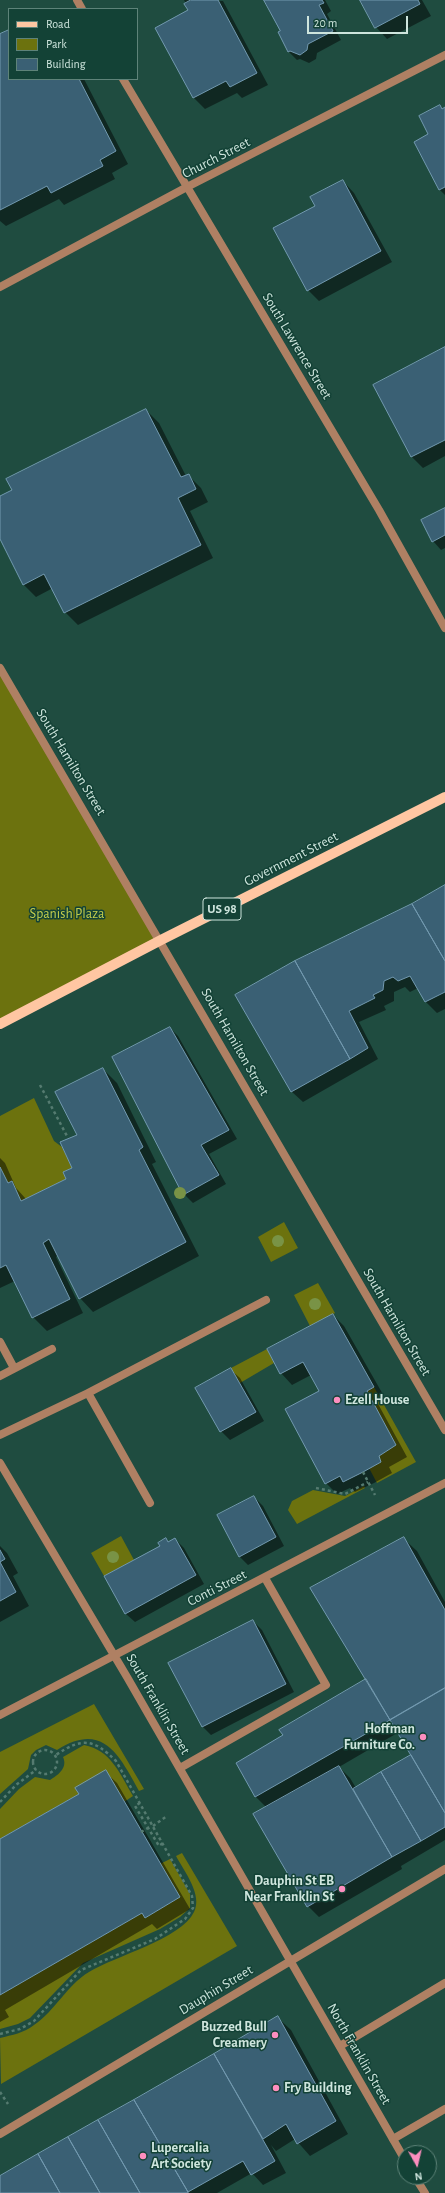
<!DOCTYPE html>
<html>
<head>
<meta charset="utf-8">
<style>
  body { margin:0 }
  #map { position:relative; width:445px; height:2193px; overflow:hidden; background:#1f4c40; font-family:"Alegreya Sans",sans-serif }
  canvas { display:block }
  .legend { position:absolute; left:8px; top:8px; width:130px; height:72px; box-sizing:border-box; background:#134236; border:1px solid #5e8379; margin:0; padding:5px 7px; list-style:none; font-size:12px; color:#cee5dd }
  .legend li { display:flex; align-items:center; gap:8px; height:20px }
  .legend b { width:20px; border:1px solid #5e8379 }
  .north { position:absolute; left:397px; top:2145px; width:40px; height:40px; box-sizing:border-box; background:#134236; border:1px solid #5e8379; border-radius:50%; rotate:172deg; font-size:11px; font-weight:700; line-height:16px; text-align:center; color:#cee5dd }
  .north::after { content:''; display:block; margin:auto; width:14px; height:18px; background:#fd8ebf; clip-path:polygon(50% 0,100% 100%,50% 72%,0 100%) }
  .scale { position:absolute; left:307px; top:16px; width:101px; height:18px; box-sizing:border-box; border:2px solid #cee5dd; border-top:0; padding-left:5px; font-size:12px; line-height:14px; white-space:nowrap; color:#cee5dd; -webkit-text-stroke:3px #134236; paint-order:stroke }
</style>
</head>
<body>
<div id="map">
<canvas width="445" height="2193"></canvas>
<ul class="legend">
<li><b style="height:5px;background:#ffc6a2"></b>Road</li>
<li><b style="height:11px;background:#6c720e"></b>Park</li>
<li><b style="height:11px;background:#3a6074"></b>Building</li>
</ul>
<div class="north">N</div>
<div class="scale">20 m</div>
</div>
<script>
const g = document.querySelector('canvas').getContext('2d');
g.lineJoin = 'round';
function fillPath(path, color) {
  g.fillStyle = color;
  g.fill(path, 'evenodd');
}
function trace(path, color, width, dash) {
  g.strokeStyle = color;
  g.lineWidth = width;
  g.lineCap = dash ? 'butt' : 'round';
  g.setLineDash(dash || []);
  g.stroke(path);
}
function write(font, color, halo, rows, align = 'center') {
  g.font = font + ' "Alegreya Sans",sans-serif';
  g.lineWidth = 3;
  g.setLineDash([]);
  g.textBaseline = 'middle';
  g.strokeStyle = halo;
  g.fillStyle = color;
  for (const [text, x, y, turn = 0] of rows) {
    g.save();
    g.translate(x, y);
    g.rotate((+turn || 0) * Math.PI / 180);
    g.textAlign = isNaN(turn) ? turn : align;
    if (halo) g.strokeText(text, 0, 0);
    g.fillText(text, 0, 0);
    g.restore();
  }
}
fillPath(new Path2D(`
  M0,668L161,940L0,1024Z
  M34,1098L54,1141L62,1147L72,1168L63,1172L66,1179L21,1201L12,1181L8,1183L0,1167V1116Z
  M284,1222L298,1248L271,1262L258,1237Z
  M318,1283L335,1313L310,1326L294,1295Z
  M267,1349L274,1363L240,1383L231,1368Z
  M374,1387L416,1462L377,1483L369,1468L381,1462L379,1456L396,1445L367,1391Z
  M364,1486L365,1488L297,1524L288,1510L292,1501L313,1490L345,1496Z
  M121,1536L134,1560L104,1576L91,1553Z
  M94,1704L144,1789L139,1791C119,1755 103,1721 57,1750L46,1745L36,1750L31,1755L28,1769L0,1794V1752Z
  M84,1745C111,1750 120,1774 133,1796L124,1802L79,1794L0,1839V1809L19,1789L35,1777L50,1780C58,1775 68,1768 63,1757Z
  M182,1853L237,1946L1,2084L0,2038C12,2035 24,2033 34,2025C55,2011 67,1985 89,1972C115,1956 181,1939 194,1912C203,1895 184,1871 176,1856Z
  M170,1859L190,1894V1908L180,1917L160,1929L83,1963L30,2018L18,2024L0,2029V1995L142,1913L145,1918L180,1897L160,1864Z`), '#6c720e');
fillPath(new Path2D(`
  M184,0L223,1L268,85L242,98L237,93L205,109L194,98L190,11Z
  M265,0H325L331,11L327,14L341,40L317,53L316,59L309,63L300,59L297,60L288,51L282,32Z
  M361,0H422L431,16L387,39L376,27Z
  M9,31V79H84L128,164L112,173L115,179L64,205L59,199L6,226L0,221V36Z
  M440,106L443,109L445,108V195L440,190L415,142L430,135Z
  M343,181L354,193L392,262L319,301L308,290Z
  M445,349V456L423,468L412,457L375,386Z
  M146,410L159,423L186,476L188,475L201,488L208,502L190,511L213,558L78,625L65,612L53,588L36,597L23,584L0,537V497Z
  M445,509V548L441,550L433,541Z
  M445,886V1009L437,1013L425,1001L418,988L410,992L405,987L394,992V1001L384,1006L386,1010L359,1022L378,1059L303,1102L291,1091L412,904Z
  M170,1028L178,1036L237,1139L209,1154L226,1184L193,1203L184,1194Z
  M103,1069L117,1083L156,1162L152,1164L199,1256L93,1312L80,1298L58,1255L56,1257L83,1313L47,1331L33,1317L15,1281L0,1288V1158L5,1163L16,1188L26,1199L67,1180L73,1169L78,1135Z
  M333,1315L344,1326L385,1398L377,1402L407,1457L389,1467L392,1473L374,1483L355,1492L350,1488L337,1494L326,1483L320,1391L311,1375L292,1385L281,1373Z
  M231,1370L240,1378L264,1421L230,1440L221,1431Z
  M254,1497L263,1506L284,1546L248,1565L239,1556Z
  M166,1539L169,1542L175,1539L184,1548L204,1584L135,1622L126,1614L105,1577L161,1547Z
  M404,1539L417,1551L445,1602V1840L401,1866L402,1869L319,1917L308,1906L267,1808L256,1797L237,1764L284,1736L367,1679ZM399,1732L412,1755L356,1788L350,1778L339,1767Z
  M0,1546L7,1553L18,1573L13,1576L29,1606L0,1622Z
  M253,1621L262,1630L294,1692L211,1735L202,1726Z
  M105,1772L117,1783L190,1909L157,1929L152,1924L5,2010L9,2017L0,2022V1841L81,1794Z
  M278,2018L291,2030L348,2134L310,2156L295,2139L276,2151L271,2145L286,2173L263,2185L252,2173L217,2193H0V2177Z`), '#0007');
const building = new Path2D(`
  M191,0H218L257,73L230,87L226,81L193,98L155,28L188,10L184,4Z
  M264,0H322L324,3L319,5L333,31L308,44L307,50L300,55L290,51L288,52L278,32L280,31Z
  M360,0H418L420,4L375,28Z
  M9,30V79H79L116,151L100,160L103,166L51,193L47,186L0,210V34Z
  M440,105L442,109L445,107V187L439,190L414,142L428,134L419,116Z
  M343,180L381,251L307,291L273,228L315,206L310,197Z
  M445,347V440L411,457L373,385Z
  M146,409L181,477L189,474L196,489L178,498L201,545L64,613L44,574L23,585L0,539V496L12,490L6,479Z
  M445,508V535L432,542L421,520Z
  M445,885V961L412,904Z
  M412,904L445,961V992L425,1002L410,976L398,981L393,977L384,981L383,990L373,995L375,998L349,1011L368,1048L350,1059L295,961Z
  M295,961L350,1059L291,1092L235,995Z
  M170,1027L229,1130L201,1145L219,1175L183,1195L112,1057Z
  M103,1068L143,1147L139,1150L186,1242L79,1299L49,1239L43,1243L70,1299L32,1318L6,1265L0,1268V1167L8,1183L12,1181L21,1201L66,1179L63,1172L72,1168L60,1142L77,1135L55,1092Z
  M333,1314L374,1387L367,1391L396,1445L379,1456L381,1462L363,1472L343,1482L340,1476L325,1484L285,1409L319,1391L303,1362L280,1374L267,1349Z
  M231,1368L256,1412L220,1432L195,1388Z
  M254,1496L276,1537L239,1557L217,1515Z
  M404,1537L445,1610V1688L390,1720L310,1588Z
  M166,1538L168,1542L175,1538L196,1575L125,1614L104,1576L160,1546L158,1543Z
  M0,1550L5,1559L0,1562L16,1592L0,1601Z
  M253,1620L286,1684L202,1727L168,1663Z
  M366,1679L390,1720L255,1797L236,1763L283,1735L279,1730Z
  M445,1688V1813L390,1720Z
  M411,1755L445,1813V1827L421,1841L381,1772Z
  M339,1766L392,1857L307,1907L253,1814Z
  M106,1770L180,1897L145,1918L142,1913L0,1995V1839L79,1794L75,1788Z
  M381,1772L421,1841L392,1857L353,1789Z
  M278,2016L336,2121L297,2144L286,2124L263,2139L214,2054Z
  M214,2054L275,2161L251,2175L243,2161L188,2192L134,2100Z
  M134,2100L188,2192V2193H140L98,2120Z
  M98,2120L140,2193H100L68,2137Z
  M68,2137L100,2193H60L38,2154Z
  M38,2154L60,2193H0V2176Z`);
fillPath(building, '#3a6074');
trace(building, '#7299af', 1);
trace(new Path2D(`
  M40,1085L68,1138
  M363,1472L375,1495
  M316,1488L345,1494L368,1482
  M33 1762a12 12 0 1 1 24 0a12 12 0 1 1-24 0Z
  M0,1802L16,1785L36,1770
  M140,1803L135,1806L159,1846L163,1843
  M153,1826L167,1816
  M141,1832L148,1828
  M0,2034L20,2029L34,2021L81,1970L155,1939L185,1919L193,1908L192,1896L116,1761C94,1739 82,1737 56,1755
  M0,2092L8,2104`), '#557b70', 2.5, [3, 3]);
trace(new Path2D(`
  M0,1342L14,1368
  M0,1376L52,1349
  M88,1393L150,1503
  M0,1435L88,1393L266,1300
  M180,1768L326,1685L265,1578
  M340,2046L445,1983
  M393,2139L445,2109`), '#af8063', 8);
trace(new Path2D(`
  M77,0L82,9
  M123,79L379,510L445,628
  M0,287L187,187L445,55
  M0,668L445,1430
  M0,1463L127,1677L405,2160
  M0,1715L445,1483
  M415,2177L425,2193`), '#af8063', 8);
trace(new Path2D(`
  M0,2134L445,1869`), '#af8063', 8);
trace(new Path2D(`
  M0,1024L161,940L445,797`), '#ffc6a2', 10);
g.fillStyle = '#799346';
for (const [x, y] of [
  [180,1193],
  [278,1241],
  [315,1304],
  [113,1557]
]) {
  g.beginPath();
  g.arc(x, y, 6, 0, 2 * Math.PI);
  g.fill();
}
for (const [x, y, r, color] of [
  [337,1400,4,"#fd8ebf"],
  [423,1737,4,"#fd8ebf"],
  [342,1889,4,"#fd8ebf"],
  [275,2035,4,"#fd8ebf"],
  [276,2088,4,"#fd8ebf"],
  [143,2156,4,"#fd8ebf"]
]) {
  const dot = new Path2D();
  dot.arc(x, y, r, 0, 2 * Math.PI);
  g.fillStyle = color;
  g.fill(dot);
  trace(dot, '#134236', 1.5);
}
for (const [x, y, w] of [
  [222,909,38]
]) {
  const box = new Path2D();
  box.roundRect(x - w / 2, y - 11, w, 22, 3);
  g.fillStyle = '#134236';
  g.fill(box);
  trace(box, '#cee5dd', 1);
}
write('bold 13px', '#cee5dd', null, [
  ["US 98",222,909]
]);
write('14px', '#cee5dd', '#134236', [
  ["Church Street",216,158,-27],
  ["South Lawrence Street",297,346,59],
  ["South Hamilton Street",71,762,59],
  ["Government Street",291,859,-27],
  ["South Hamilton Street",235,1042,60],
  ["South Hamilton Street",397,1322,60],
  ["Conti Street",217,1588,-27],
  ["South Franklin Street",158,1704,60],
  ["Dauphin Street",216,1990,-31],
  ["North Franklin Street",359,2054,60]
]);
write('14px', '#c3cd4b', '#134236', [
  ["Spanish Plaza",67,914]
]);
write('bold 14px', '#cee5dd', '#134236', [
  ["Ezell House",345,1400],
  ["Hoffman",415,1729,"right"],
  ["Furniture Co.",415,1745,"right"],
  ["Dauphin St EB",334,1881,"right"],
  ["Near Franklin St",334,1897,"right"],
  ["Buzzed Bull",267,2027,"right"],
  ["Creamery",267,2043,"right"],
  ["Fry Building",284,2088],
  ["Lupercalia",151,2148],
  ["Art Society",151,2164]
], 'left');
</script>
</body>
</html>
